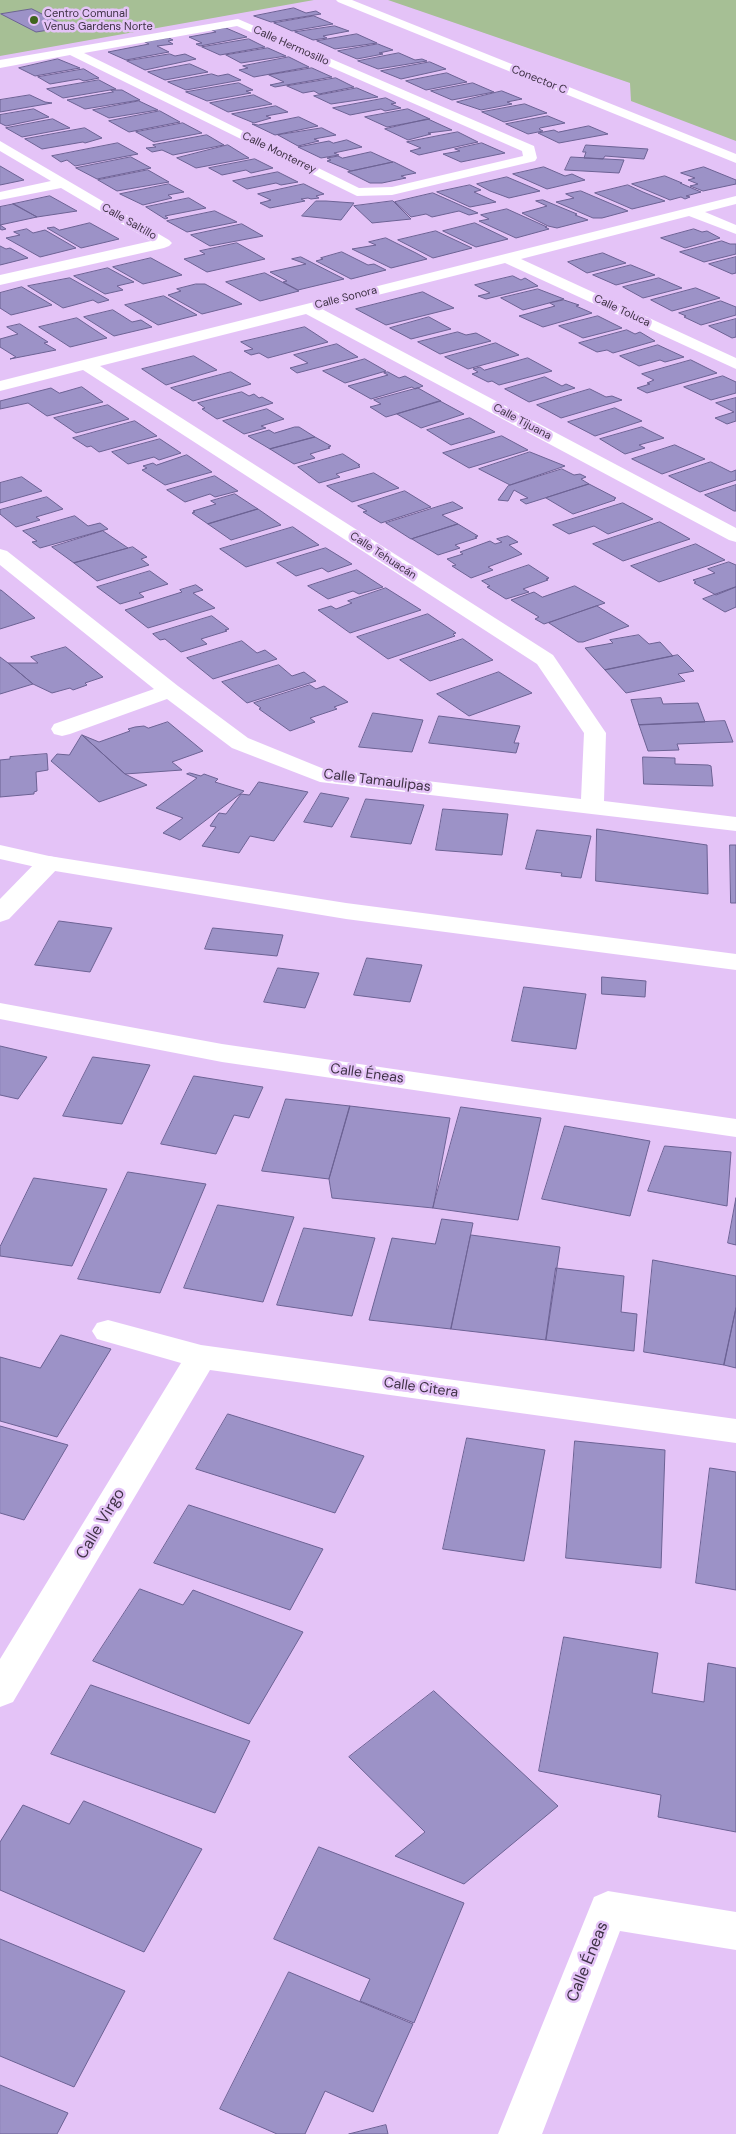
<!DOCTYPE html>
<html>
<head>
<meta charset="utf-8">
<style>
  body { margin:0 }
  canvas { display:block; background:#e4c3f7 }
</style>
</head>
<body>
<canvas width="736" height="2134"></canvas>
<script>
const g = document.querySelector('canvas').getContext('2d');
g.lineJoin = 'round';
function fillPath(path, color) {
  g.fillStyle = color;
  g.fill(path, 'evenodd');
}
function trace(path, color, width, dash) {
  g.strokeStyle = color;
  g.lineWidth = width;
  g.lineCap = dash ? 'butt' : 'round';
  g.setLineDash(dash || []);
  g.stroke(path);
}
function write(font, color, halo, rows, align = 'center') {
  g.font = font + ' "DM Sans",sans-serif';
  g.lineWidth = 5;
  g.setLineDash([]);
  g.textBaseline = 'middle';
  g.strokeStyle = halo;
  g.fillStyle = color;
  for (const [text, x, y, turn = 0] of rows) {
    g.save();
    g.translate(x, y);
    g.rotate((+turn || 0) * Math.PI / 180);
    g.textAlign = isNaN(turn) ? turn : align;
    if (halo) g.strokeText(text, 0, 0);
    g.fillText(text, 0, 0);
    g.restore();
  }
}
fillPath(new Path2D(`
  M0,0H314L0,56Z
  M388,0H736V141L631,101L630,83Z`), '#a6bf95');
const building = new Path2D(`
  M294,8L306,13L316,11L321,14L271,22L254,16Z
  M32,9L68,27L36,32L1,14Z
  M314,16L333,24L292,31L274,23Z
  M335,26L349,31L323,36L327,38L313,40L295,32Z
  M226,28L247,37L200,46L196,44L202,43L189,37L216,32L212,30Z
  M357,34L377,43L335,49L317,41Z
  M169,38L173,40L168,41L173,44L157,46L169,52L126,60L108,52L149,44L145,42Z
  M249,39L265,47L220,55L202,47Z
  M378,44L393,50L379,53L383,54L357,59L338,51Z
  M268,48L286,56L241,63L226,55Z
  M399,53L415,60L422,59L427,61L378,69L358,61Z
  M170,54L175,56L185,54L196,59L145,70L127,61Z
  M289,57L309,67L254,77L239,70L248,68L243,66Z
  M58,59L80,68L35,76L19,68Z
  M430,62L446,69L401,79L381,71Z
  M190,64L208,72L165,80L148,72Z
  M312,68L332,77L275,87L270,85L284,82L269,75Z
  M84,69L99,78L84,81L79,79L50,84L38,77Z
  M447,73L467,82L426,90L406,81Z
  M212,74L218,76L228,74L241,80L186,90L168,82Z
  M336,78L354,87L319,94L314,91L303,93L287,86Z
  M99,80L116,89L63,98L47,89Z
  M239,83L253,90L246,91L251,93L207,101L186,92Z
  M473,83L494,92L452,100L431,91Z
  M357,88L378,97L331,104L314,96Z
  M111,90H122L140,100L85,109L67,100L113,92Z
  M502,91L522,99L507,102L512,104L481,110L457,102Z
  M30,95L45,102L52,103L0,112V100Z
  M254,95L272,104L228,112L210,103Z
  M386,98L396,103L391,104L401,108L385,111L381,109L350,115L333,108Z
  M139,101L158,110L109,118L93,110Z
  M525,104L547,113L504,122L482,112Z
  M276,106L288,112L266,116L271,118L254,123L232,114Z
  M34,109L49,117L6,126L0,123V115Z
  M408,109L430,119L387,127L365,117Z
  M160,111L180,122L129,132L109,121Z
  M548,116L565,123L540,128L539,129L543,131L528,134L506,124Z
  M299,117L318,126L275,135L252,124L258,125Z
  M53,119L70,128L22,137L6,128Z
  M428,119L452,130L428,133L431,134L408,140L385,129Z
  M183,123L202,133L154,142L136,132Z
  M589,126L608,134L559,143L538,133L554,130L558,132Z
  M85,128L102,138L85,143L83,142L42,149L25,139Z
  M322,128L336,135L314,139L319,141L298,146L278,135Z
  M458,132L478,142L419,155L410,151L421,148L407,142Z
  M207,135L224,145L173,155L162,150L152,152L146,148L156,147L153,145Z
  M347,140L362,147L334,153L339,155L321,158L298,147L329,141L333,143Z
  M118,143L138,154L75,166L67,160L61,162L52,156Z
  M482,143L505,153L461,162L443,154L460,151L455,149Z
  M228,145L249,158L196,168L177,158Z
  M586,145L601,146L648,149L644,159L605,156L603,159L584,158L586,152H583Z
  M371,152L393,162L351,171L327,161L331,160L327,158L338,156L342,158Z
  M131,157L151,168L97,179L76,168Z
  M571,157L624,160L619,173L565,170Z
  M255,159L273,168L251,173L246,170L222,175L209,168Z
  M394,162L416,173L401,176L406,178L382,183H370L348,172Z
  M0,166L24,180L0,185Z
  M544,167L565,176L572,174L585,180L547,189L513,174Z
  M704,167L736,180V184L703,191L690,186L698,184L688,180L695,178L681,173Z
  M148,170L169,182L117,191L98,180Z
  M278,172L298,182L281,185L276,183L247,189L233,181Z
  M665,176L682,183H680L701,192L686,196L690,197L685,199L681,197L670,200L632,184Z
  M507,177L540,191L509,198L490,191L477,184Z
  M169,184L184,192L168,195L172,198L143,205L120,194Z
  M304,184L324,194L316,196L319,198L311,199L308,198L301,199L305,201L270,208L260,203L271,200L258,194Z
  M470,185L481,190L474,192L496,202L470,207L437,192Z
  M628,185L643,192L665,201L632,209L595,193Z
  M581,191L628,211L602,218H593L556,202L574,198L566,194Z
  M433,193L478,213L469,215L459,211L432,217L426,214L411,217L395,202Z
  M50,196L77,211L37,217L13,204Z
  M189,198L206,208L165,216L168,218L165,219L146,207Z
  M543,200L577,214L575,215L588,220L557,228L548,226L522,213L547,206L536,201Z
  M316,201H326L354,203L341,220L302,216Z
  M393,201L411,219L372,223L354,206Z
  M14,204L37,217L0,225L6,229L2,230L0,229V207Z
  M507,209L547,227H545L549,229L516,238L479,221L489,219L481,215Z
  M215,211L237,222L187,232L167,221Z
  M90,223L119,239L81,248L47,228L54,227L59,230Z
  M475,223L508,239L476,247L443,231Z
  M242,224L263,236L210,246L191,235Z
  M27,229L33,233L45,230L76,248L40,257L6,238L20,235L14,232Z
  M694,229L702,232L707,231L720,238L685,248L661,238Z
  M436,231L472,248L433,258L398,240Z
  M386,238L416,253L427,259L391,268L352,249L376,245L369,242Z
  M722,241L730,244H736V254L704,262L680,252Z
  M237,243L265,259L207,272L184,259L205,254L200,251Z
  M0,246L6,249L10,248L28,258L0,265Z
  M342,252L368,265L374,264L386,270L351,279L316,261L323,259L321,258Z
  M603,253L626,263L587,273L568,262Z
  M301,257L344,279L298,290L283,282L287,281L270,272L306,264L292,259Z
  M736,257V273L732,274L709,264Z
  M151,258L182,275L143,284L113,267Z
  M631,265L655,275L616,285L593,275Z
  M108,268L134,282L117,286L123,290L105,294L74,276Z
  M265,273L299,291L260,301L226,282Z
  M513,276L521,280L525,278L538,286L486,299L478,296L490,293L475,285Z
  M70,278L109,300L98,303L93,300L63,308L28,286Z
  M659,278L682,288L643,298L623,287Z
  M196,284H205L242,304L202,314L168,295L181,291L177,289Z
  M22,287L52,305L11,315L0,308V293Z
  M696,288L720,298L672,311L651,300Z
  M538,289L564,299L523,310L501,298Z
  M423,292L454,308L386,325L356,309Z
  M164,296L197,315L158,325L125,305Z
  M564,300L579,305L576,306L592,313L543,327L519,316L555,306L550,303Z
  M721,301L736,307V315L701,325L684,317L686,316L679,313Z
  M113,310L132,322L141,320L152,327L114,336L84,317Z
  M598,316L622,328L583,338L559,326Z
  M429,317L451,329L411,339L390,328Z
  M77,318L107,338L70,347L39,327Z
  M736,319V337L732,338L709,326Z
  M20,324L48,342L44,343L56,350L10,359L16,357L0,347V339L18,334L7,327Z
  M305,327L328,342L268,358L259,353L251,355L244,351L253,349L241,342Z
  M627,330L635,334L640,332L655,341L613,353L607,350L597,352L579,343Z
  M458,332L466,335L476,333L491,341L440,354L418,342Z
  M496,343L519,355L468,369L445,357Z
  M337,344L358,357L297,373L290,368L308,363L294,355Z
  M658,345L684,357L665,362L660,360L639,366L620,356Z
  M194,356L217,370L166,385L142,369Z
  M528,358L552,371L499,385L492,381L488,382L472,374L478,372L473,369L480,367L484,370Z
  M365,359L386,371L345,383L323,371Z
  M691,360L717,373L647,393L637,388L650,384L647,383L654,380L642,374Z
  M231,372L251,384L193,401L171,388Z
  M388,372L399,378L405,376L423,386L415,389L412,387L371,399L348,386L388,375L384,373Z
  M723,376L736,382V393L711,400L684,387Z
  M545,377L562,386L566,384L575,388L529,402L505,389Z
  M82,387L103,402L47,416L28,403L0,409V401L51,388L59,393Z
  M418,388L441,401L386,417L370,407L381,404L374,400Z
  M590,389L606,397L612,396L622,400L561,418L537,405Z
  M242,392L249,396L254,394L259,398L262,397L273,403L217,419L202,409L205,408L198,403Z
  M736,398V421L727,424L715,418L734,412L716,403Z
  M440,401L464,414L421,428L397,414Z
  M108,405L129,419L76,433L54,418Z
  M615,408L642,421L595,436L568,422Z
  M267,409L284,419L261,426L266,428L244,434L223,421Z
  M470,418L495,432L451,445L427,430Z
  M135,421L157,436L99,452L91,446L87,447L73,438Z
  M295,427H299L315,437L270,449L248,436L269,430L274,433Z
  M642,427L664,438L639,445L645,448L625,454L600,439Z
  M502,436L528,450L469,468L443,453Z
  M315,437L331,446L328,447L330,448L310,454L315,458L294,464L270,449Z
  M160,439L181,453L159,460L154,457L128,464L112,452Z
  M675,445L705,459L662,474L632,459Z
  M530,452L565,466L510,485L479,469Z
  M343,454L360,465H358L360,467L336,474L340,477L319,483L298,467Z
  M187,455L212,472L165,485L142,470L147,468L143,466L153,463L156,465Z
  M711,462L731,472L736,470V480L700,492L669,476Z
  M562,469L574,475L580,474L586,477L581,479L589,484L526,504L520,500L528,498L514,490L508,501L498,500L508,486Z
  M374,473L399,488L352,502L327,486Z
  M215,476L238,491L215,497L210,494L185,502L167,490Z
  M22,477L42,491L0,503V483Z
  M589,484L616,498L614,499L615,500L573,514L546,498Z
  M736,485V511H734L705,495Z
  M405,491L431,507L381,523L363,512L367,511L358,506Z
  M235,494L258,509L208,524L192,513L195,512L193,511L216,504L211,501Z
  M47,497L63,509L36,517L40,520L16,527L0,514V510Z
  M453,502L463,508L442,515L458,524L411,539L386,523Z
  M623,503L653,519L608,534L594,526L569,534L553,525Z
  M258,509L281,525L231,540L208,524Z
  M75,516L88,526L100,523L108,529L40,548L32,542L37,541L23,531Z
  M660,522L690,539L623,561L593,544Z
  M458,524L478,536L475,537L477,538L455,545L460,548L438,555L412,539Z
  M293,527L319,545L246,567L220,549Z
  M103,531L128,548L74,563L52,547Z
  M508,536L518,542L509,545L522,554L488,567L493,570L471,578L452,566L456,565L447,559L463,554L460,552L490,541L495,544L502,542L497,539Z
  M696,544L725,560L659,582L631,566Z
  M133,547L147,557L141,559L149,565L97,581L74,563Z
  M326,548L352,564L328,572L322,568L296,576L277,563Z
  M729,562L736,565V587L716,595L694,583L696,582L693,580L715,573L708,569Z
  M529,565L549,578L546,579L548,580L523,589L529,592L506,599L487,587L490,586L482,581Z
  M357,570L383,587L359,594L353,591L328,599L308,586Z
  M150,571L168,584L139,593L144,597L120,604L97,587Z
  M196,585L203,590L193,593L215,608L148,628L125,610L182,592L180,590Z
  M575,586L605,603L544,624L535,619L539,617L511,600L534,592L542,597Z
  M736,587V607L725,612L703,599Z
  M386,588L421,610L350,633L318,610L331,606L336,609L352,603L348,601Z
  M0,590H1L35,618L0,629Z
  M597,606L629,626L583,642H578L549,623Z
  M428,614L456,633L453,634L455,636L388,659L357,637Z
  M212,616L229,629L225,630L227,631L201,639L207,644L181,652L165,639L160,640L153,634Z
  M639,635L649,644L660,642L673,656L605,670L585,648L613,643L610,640Z
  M463,639L493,660L430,681L400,660Z
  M242,641L257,653L265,650L277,659L213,679L187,658Z
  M66,647L103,677L85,683L87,685L73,690L70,688L52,693L33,684L8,663H38L31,657Z
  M678,655L694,671L678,674L685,681L626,693L605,670Z
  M0,657L8,663L33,684L0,694Z
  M279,665L292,676L304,672L316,681L247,703L222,682Z
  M499,672L532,693L469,716L437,694Z
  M310,685L316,689L324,686L348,702L334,707L337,709L310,718L315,722L290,731L259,709L261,708L254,703Z
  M661,698L663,704L698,703L705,722L639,725L631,700Z
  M373,713L423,720L412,752L359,747Z
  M439,716L520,726L514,743H519L516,753L429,743Z
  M725,721L733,742L677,744L679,750L648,751L639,725Z
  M168,722L203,751L172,762L182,770L125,774L82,735L99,742L130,731L128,729L135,727L144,726L148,728Z
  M82,735L125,774L147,785L99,802L51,761L57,754L69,755Z
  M47,754L48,770L36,772L37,791L34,792V794L0,797V760L10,759V757Z
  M643,757L675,758V764L708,765L711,766L713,786L644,784Z
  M190,773L201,776L204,774L218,779L215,782L244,791L180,840L163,833L183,818L156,808L197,778L187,774Z
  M259,782L308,792L274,841L250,836L239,853L202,846L216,827L210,826L219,813L226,814L241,794L249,795Z
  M321,793L349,798L332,827L304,822Z
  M366,799L424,805L411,844L351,837Z
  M443,809L508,814L502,855L436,850Z
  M597,829L707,845L708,894L596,881Z
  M537,830L591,836L581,878L561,876L562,873L526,869Z
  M730,845H736V903H731Z
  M59,921L112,928L90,972L35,965Z
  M213,928L283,935L277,956L205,949Z
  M367,958L422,965L410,1002L354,995Z
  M278,968L319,973L305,1008L264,1002Z
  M602,977L646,981L645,997L602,994Z
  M524,987L586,994L576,1049L512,1041Z
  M0,1046L47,1057L18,1099L0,1095Z
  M93,1057L150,1065L122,1124L63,1116Z
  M194,1076L263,1087L249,1118L234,1115L216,1154L161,1144Z
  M286,1099L350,1106L329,1179L262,1171Z
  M350,1106L450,1118L433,1208L332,1198L329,1179Z
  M461,1107L541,1118L518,1220L433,1208Z
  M565,1126L650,1141L630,1216L542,1199Z
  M665,1146L731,1152L727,1206L648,1191Z
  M128,1172L206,1184L160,1293L78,1279Z
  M34,1178L107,1189L72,1266L0,1256V1247Z
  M736,1198V1245L728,1243Z
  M218,1205L294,1217L263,1302L184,1288Z
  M442,1219L473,1223L451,1329L369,1320L392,1238L435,1244Z
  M304,1228L375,1238L352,1316L277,1305Z
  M471,1235L560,1247L546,1340L451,1329Z
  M653,1260L736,1276V1308L724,1365L644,1352Z
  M556,1268L624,1276L621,1312L637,1314L634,1351L546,1340Z
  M736,1308V1368L724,1365Z
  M61,1335L111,1349L57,1437L0,1421V1357L40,1368Z
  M228,1414L364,1456L335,1513L196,1469Z
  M0,1426L68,1445L24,1520L0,1513Z
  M467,1438L545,1450L524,1561L443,1549Z
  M575,1441L665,1450L661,1568L566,1558Z
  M710,1468L736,1472V1590L696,1583Z
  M189,1505L323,1549L290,1610L154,1563Z
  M140,1589L183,1605L193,1590L303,1632L249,1724L93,1661Z
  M564,1637L658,1653L652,1693L704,1702L708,1663L736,1668V1832L658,1817L661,1795L539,1771Z
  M91,1685L250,1741L215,1813L51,1754Z
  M434,1691L558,1806L464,1884L395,1856L425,1832L349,1757Z
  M84,1801L202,1849L144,1952L0,1890V1842L23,1805L69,1824Z
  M319,1847L464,1903L414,2023L360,2001L370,1979L274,1939Z
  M0,1939L125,1991L74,2087L0,2056Z
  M289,1972L413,2024L373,2112L325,2091L305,2134H277L220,2109Z
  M0,2085L68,2113L57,2134H0Z
  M386,2125L388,2134H349Z`);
fillPath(building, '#9c92c7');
trace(building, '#6c6294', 1);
fillPath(new Path2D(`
  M336,0H352L736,154V163L338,2Z
  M238,19L534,146L537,158L535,161L392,195L357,196L70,55L0,68V60ZM237,26L522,151L523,156L392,187L359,188L84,53Z
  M0,141L169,240L172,243L169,246L164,248L0,285V275L151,241L61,188L0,200V192L51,181L0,151Z
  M736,196V204L705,212L736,225V234L689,216L521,259L736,358V369L505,263L322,309L736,528V542L729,540L306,314L100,366L553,655L606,733L604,801L736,817V831L320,782L232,748L167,699L70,734L62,736L54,734L51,729L54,724L154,689L0,565V549L7,551L178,686L248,738L324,769L581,799L584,733L537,664L83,370L0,391V381Z
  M49,856L58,858L61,863L58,868L9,919L0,922V899L40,858Z
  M0,1003L222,1044L736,1119V1137L222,1062L0,1019Z
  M108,1320L201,1345L736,1419V1443L210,1370L13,1702L0,1707V1659L181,1363L97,1339L92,1331L97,1323Z
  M608,1891L736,1912V1950L620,1931L542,2134H498L594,1897Z`), '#fff');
fillPath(new Path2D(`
  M0,845L49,856L346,903L736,954V970L346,919L49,870L0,859Z`), '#fff');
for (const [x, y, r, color] of [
  [34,20,5,"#3f651e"]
]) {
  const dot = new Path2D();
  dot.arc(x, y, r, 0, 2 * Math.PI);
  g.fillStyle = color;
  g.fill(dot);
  trace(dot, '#e4c3f7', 2);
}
write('11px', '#3f3246', '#e4c3f7', [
  ["Centro Comunal",44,14],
  ["Venus Gardens Norte",44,27]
], 'left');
write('11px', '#3f3246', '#e4c3f7', [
  ["Calle Hermosillo",291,46,24],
  ["Conector C",539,80,22],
  ["Calle Monterrey",279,153,26],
  ["Calle Saltillo",129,222,30],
  ["Calle Sonora",346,298,-14],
  ["Calle Toluca",622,311,25],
  ["Calle Tijuana",522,422,28],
  ["Calle Tehuacán",383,556,33]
]);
write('14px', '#3f3246', '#e4c3f7', [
  ["Calle Tamaulipas",377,781,7],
  ["Calle Éneas",367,1074,8],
  ["Calle Citera",421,1388,8]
]);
write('16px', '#3f3246', '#e4c3f7', [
  ["Calle Virgo",101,1524,-59],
  ["Calle Éneas",588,1962,-68]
]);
</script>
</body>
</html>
